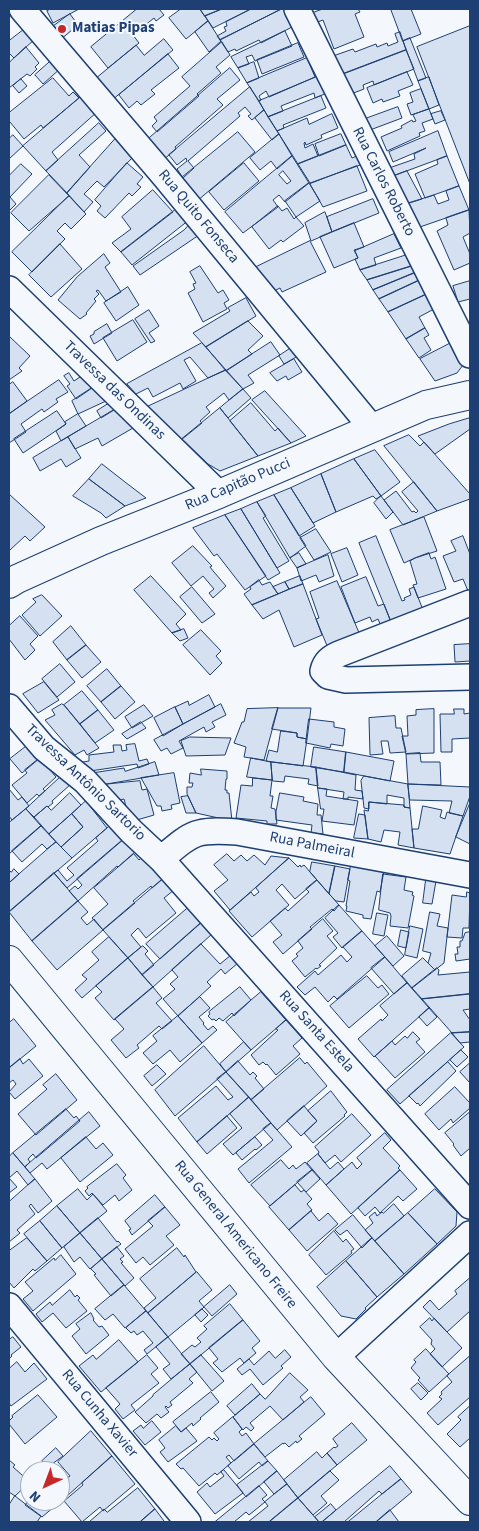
<!DOCTYPE html>
<html>
<head>
<meta charset="utf-8">
<style>
  body { margin:0 }
  #map { position:relative; width:479px; height:1531px; overflow:hidden; background:#f4f7fb; font-family:"Source Sans 3",sans-serif }
  canvas { display:block }
  .frame { position:absolute; inset:0; border:10px solid #1d3f73; pointer-events:none }
  .north { position:absolute; left:20px; top:1461px; width:50px; height:50px; box-sizing:border-box; background:#f4f7fb; border:1px solid #9eadc5; border-radius:50%; rotate:223deg; font-size:14px; font-weight:700; line-height:20px; text-align:center; color:#1d3f73 }
  .north::after { content:''; display:block; margin:auto; width:18px; height:22px; background:#c62828; clip-path:polygon(50% 0,100% 100%,50% 72%,0 100%) }
</style>
</head>
<body>
<div id="map">
<canvas width="479" height="1531"></canvas>
<div class="frame"></div>
<div class="north">N</div>
</div>
<script>
const g = document.querySelector('canvas').getContext('2d');
g.lineJoin = 'round';
function fillPath(path, color) {
  g.fillStyle = color;
  g.fill(path, 'evenodd');
}
function trace(path, color, width, dash) {
  g.strokeStyle = color;
  g.lineWidth = width;
  g.lineCap = dash ? 'butt' : 'round';
  g.setLineDash(dash || []);
  g.stroke(path);
}
function write(font, color, halo, rows, align = 'center') {
  g.font = font + ' "Source Sans 3",sans-serif';
  g.lineWidth = 4;
  g.setLineDash([]);
  g.textBaseline = 'middle';
  g.strokeStyle = halo;
  g.fillStyle = color;
  for (const [text, x, y, turn = 0] of rows) {
    g.save();
    g.translate(x, y);
    g.rotate((+turn || 0) * Math.PI / 180);
    g.textAlign = isNaN(turn) ? turn : align;
    if (halo) g.strokeText(text, 0, 0);
    g.fillText(text, 0, 0);
    g.restore();
  }
}
const building = new Path2D(`
  M51,9H79L53,23L47,11Z
  M137,9H159L164,15L156,21L154,18L133,35L139,43L108,68L91,47Z
  M181,9H200L208,21L186,39L169,18Z
  M200,9H222L205,16Z
  M222,9H251L213,28L205,16Z
  M251,9H281L220,40L217,36L226,31L224,27L227,26L226,22Z
  M282,9H286L294,26L261,43L259,40L236,51L235,49L228,52L220,40Z
  M323,9H358L360,12L355,14L364,37L334,49L323,20L315,23L310,14Z
  M391,9H413H411L421,34L403,41Z
  M70,14L78,25L60,40L51,28Z
  M208,21L221,41L209,52L195,32Z
  M470,26V184L417,47Z
  M26,28L35,39L14,58L9,53V41Z
  M285,31L292,46L255,61L252,55L246,57L249,64L238,68L231,57Z
  M400,32L406,50L343,74L333,56L353,49L355,52L376,44L377,47L387,43L388,46L398,42L395,34Z
  M410,38L426,78L418,81L403,41Z
  M164,39L173,50L112,100L95,79L136,45L144,55Z
  M222,42L230,55L216,67L221,73L197,94L199,96L157,132L152,126L157,121L154,117L190,86L182,77Z
  M298,43L304,57L262,74L257,60Z
  M26,47L39,63L35,67L37,69L30,76L27,74L9,88V63Z
  M406,50L414,69L374,85L373,81L363,85L364,89L351,94L343,74Z
  M168,54L179,68L151,90L155,94L141,105L137,101L129,108L119,95Z
  M307,58L315,77L269,97L266,91L259,96L261,100L259,101L247,83Z
  M53,59L61,68L43,84L35,75Z
  M254,62L259,78L247,83L238,68Z
  M230,68L240,80L217,99L223,105L175,147L176,149L162,161L146,141Z
  M407,72L413,85L398,91L400,96L383,102L382,99L373,103L367,88Z
  M319,76L327,93L315,98L314,93L281,106L283,111L268,117L259,101Z
  M429,77L439,105L429,109L418,81Z
  M53,78L69,96L73,92L79,98L43,128L41,125L24,139L10,122L9,123V113Z
  M21,79L27,86L19,93L13,86Z
  M250,87L264,110L252,120L248,116L251,114L245,107L238,113L240,116L188,161L194,168L183,178L177,169L187,161L186,158L177,165L169,155Z
  M421,89L429,109L411,115L407,104L413,102L410,93Z
  M83,95L97,112L52,152L58,160L46,171L23,146Z
  M321,96L326,108L283,125L284,128L277,131L268,117Z
  M398,107L402,118L370,130L365,119Z
  M429,109L433,119L422,123L425,131L419,133L420,136L387,151L381,137L402,128L401,126L412,120L413,122L416,121L413,115Z
  M264,110L279,134L272,140L255,118Z
  M441,111L445,120L435,124L431,114Z
  M332,114L338,128L321,135L322,138L306,145L305,142L304,143L305,148L313,144L318,156L298,164L277,131L307,118L309,124Z
  M99,123L106,131L79,155L90,167L67,193L46,171Z
  M438,131L447,156L393,176L389,168L415,159L414,154L426,148L393,162L389,152Z
  M238,132L255,152L197,201L179,180Z
  M279,134L292,156L277,169L271,161L260,170L250,158Z
  M341,134L346,145L319,156L315,144Z
  M13,135L23,146L9,159V139Z
  M117,137L133,157L104,187L97,181L84,194L93,202L84,212L67,193Z
  M346,145L352,158L359,155L363,164L310,183L298,164Z
  M292,156L309,183L285,202L279,195L273,200L278,207L243,233L225,212ZM283,171L291,181L287,184L279,175Z
  M447,156L459,186L425,198L415,174L438,164L437,160Z
  M127,163L143,177L137,184L141,187L132,196L129,193L105,218L97,211L101,206L95,200Z
  M244,163L259,181L224,210L209,192Z
  M21,164L32,174L10,197L16,204L9,211V176Z
  M357,166L367,191L323,207L310,184Z
  M407,171L422,199L406,204L391,177Z
  M49,175L69,196L29,231L11,213Z
  M309,183L320,201L296,217L285,201Z
  M459,186L469,210L417,228L408,203L434,195L438,204L449,200L446,191Z
  M153,190L173,212L121,252L112,243L131,229L122,217Z
  M69,196L86,214L71,229L65,223L57,231L65,239L32,272L12,252Z
  M373,199L379,213L332,232L327,217Z
  M278,206L282,211L287,208L294,219L296,217L304,226L283,242L281,240L269,249L252,227Z
  M179,207L189,220L132,265L121,252Z
  M469,210L470,233L463,237L470,254V263L454,270L437,231L448,225L446,218Z
  M325,212L332,232L311,241L305,223Z
  M354,223L364,247L354,250L358,258L334,268L320,237Z
  M190,224L199,235L140,275L133,266L184,230Z
  M394,234L401,248L374,258L376,265L360,270L355,259L358,258L355,251Z
  M310,241L326,272L282,292L280,288L270,293L250,270Z
  M60,244L82,269L51,297L29,275Z
  M104,254L110,263L105,267L121,292L106,301L98,290L96,291L99,294L94,299L96,301L86,313L87,314L80,319L58,300L77,277Z
  M410,254L415,265L367,280L360,270Z
  M415,265L419,271L373,290L367,280Z
  M200,266L218,293L223,290L229,300L224,303L227,309L203,322L188,293L195,289L193,284L196,283L190,272Z
  M419,271L422,279L379,299L373,290Z
  M422,279L429,293L388,312L379,299Z
  M470,281V299L458,302L453,286Z
  M128,287L139,305L116,321L104,303Z
  M427,294L434,309L419,317L425,328L406,339L388,312Z
  M246,298L256,316L206,347L193,333L230,311L228,308Z
  M149,310L159,326L149,333L155,341L151,343L135,319Z
  M133,320L147,342L117,361L103,338Z
  M248,321L263,336L248,350L252,354L226,371L206,347Z
  M107,324L112,333L94,344L90,336L94,334V332Z
  M425,328L429,335L424,338L431,350L419,358L406,339Z
  M9,336L30,356L19,368L22,371L9,380Z
  M271,342L280,355L248,375L254,383L243,389L226,371Z
  M202,343L226,370L208,378L190,357L184,360L196,381L183,389L180,383L153,397L148,388L136,394L127,384Z
  M451,343L463,365L457,373L435,381L420,359Z
  M291,348L298,356L284,364L279,356Z
  M294,359L302,372L288,380L286,376L277,381L270,373Z
  M226,370L243,389L229,400L224,393L206,407L210,412L200,421L202,423L181,440L147,407Z
  M69,373L74,381L80,377L92,388L76,399L67,386L70,384L64,376Z
  M59,380L68,392L56,399L58,402L44,412L42,409L21,424L26,432L9,443V414Z
  M13,382L27,401L9,414V385Z
  M92,388L106,401L78,414L72,401Z
  M243,389L251,398L228,418L220,408Z
  M265,391L305,435L306,436L291,443L252,400Z
  M251,403L275,431L278,428L291,443L258,456L230,421Z
  M108,404L114,410L101,418L97,411Z
  M220,408L258,456L220,471L208,464L182,439Z
  M114,410L133,428L102,446L98,438L75,449L68,437Z
  M57,411L66,424L23,453L14,439Z
  M78,414L86,426L61,441L56,431L66,424L65,422Z
  M470,418V429L435,454L418,436L449,424Z
  M409,435L420,446L424,442L470,494V499L437,511L384,446Z
  M68,437L81,458L66,467L61,459L40,471L33,458Z
  M375,450L400,482L381,496L354,459Z
  M354,459L381,496L376,499L373,496L336,512L321,474Z
  M102,464L125,482L146,498L125,506L89,479Z
  M321,474L336,512L313,523L291,488Z
  M89,479L125,506L106,518L101,513L73,496Z
  M414,482L437,511L403,525L384,500L396,491L412,512L414,511L416,513L418,511L402,492Z
  M291,488L315,526L299,536L274,495Z
  M9,494L45,527L30,541L25,536L10,550L9,548Z
  M274,495L306,546L290,558L257,502Z
  M381,496L393,512L386,519L374,503Z
  M257,502L266,516L263,518L289,561L277,568L241,509Z
  M241,509L280,573L268,580L225,515Z
  M225,515L266,576L245,590L217,554L214,556L193,528Z
  M424,517L437,551L415,558L404,563L390,530Z
  M316,529L331,552L314,560L300,538Z
  M376,536L402,601L405,600L404,598L411,595L409,589L414,587L423,610L391,622L359,543Z
  M463,536L470,554V590L468,591L463,579L454,582L443,556L456,551L451,541Z
  M193,546L212,566L210,567L214,572L226,586L213,598L209,593L214,589L203,576L191,586L172,563Z
  M347,548L358,575L342,582L331,554Z
  M299,553L306,564L297,568L290,558Z
  M429,553L431,559L435,557L446,589L418,598L413,585L417,584L410,561L415,558Z
  M328,555L334,576L319,582L316,575L301,581L297,568Z
  M151,576L186,614L176,624L181,630L172,633L134,590Z
  M300,576L303,584L289,589L285,582Z
  M366,577L378,606L384,604L391,622L381,626L378,619L372,622L370,617L355,623L341,587Z
  M259,580L262,585L270,582L278,594L252,605L244,594L251,589L250,587Z
  M337,581L360,635L328,648L316,619L319,618L310,592Z
  M285,582L289,589L278,594L273,587Z
  M303,584L322,635L294,647L279,610L263,619L252,605Z
  M192,587L215,614L202,623L180,597Z
  M42,595L62,616L40,636L22,615L36,602L33,599Z
  M20,616L38,636L30,644L35,650L25,660L9,639V626Z
  M71,626L86,645L67,660L53,642Z
  M184,629L188,638L180,641L172,633Z
  M201,630L221,651L216,656L222,663L210,675L183,645Z
  M470,644V661L455,662L454,645Z
  M86,645L101,662L82,678L67,660Z
  M60,664L75,682L57,697L42,679Z
  M107,669L121,686L101,702L87,686Z
  M44,682L59,700L38,713L23,694Z
  M121,686L135,702L115,719L101,702Z
  M82,691L98,710L80,724L64,705Z
  M209,695L215,707L183,724L175,707L188,701L189,705Z
  M62,704L64,705L99,748L87,755L84,750L75,755L45,720L55,715L52,710Z
  M221,704L226,715L212,722L215,727L206,732L204,727L179,741L183,748L171,754L167,748L161,751L154,740Z
  M144,705L153,716L132,728L125,717Z
  M175,707L183,724L163,736L154,718Z
  M278,708H311L307,739L297,737V733L272,729Z
  M278,708L264,760L244,757L246,747L234,743L242,722H244L247,709Z
  M434,709V753L406,754L402,736H408L407,716L416,715V710Z
  M454,709H464V714L470,713V738L452,739V752H441L440,714H454Z
  M98,710L114,730L95,743L80,724Z
  M395,716L396,728H401L406,752L390,753L388,741H381L383,754L370,755L369,718Z
  M309,719L334,722V727L345,729L343,746L331,744L330,748L306,743Z
  M141,722L146,728L127,739L122,734Z
  M281,731L297,733V737L307,739L303,766L266,761L269,750L277,752Z
  M190,737L231,738L225,755L186,756L181,741Z
  M135,744L139,761L147,759L149,764L138,768L137,764L90,771L83,762L89,761V755L114,752L113,745H121L122,751L127,750L126,745Z
  M28,745L40,758L22,773L10,759Z
  M314,747L346,752L344,772L311,767Z
  M346,752L394,761L390,781L344,772Z
  M420,753L421,762H440L441,785L408,784L406,754Z
  M40,758L56,777L43,789L45,791L39,796L37,794L27,803L12,785L27,773L25,770Z
  M251,758L271,762L272,780L247,777Z
  M155,762L159,775L101,785L92,773L124,768L125,771Z
  M271,762L316,767L318,786L308,784L309,779L285,776L284,782L273,781Z
  M316,767L356,775L355,790L362,791L363,799L348,797V799H343L344,792L318,788Z
  M201,769L227,771V779H226L225,790H227V793H229L232,821L196,813L187,794V787H192L193,783H189L190,773L201,775Z
  M68,770L71,784L52,801L53,803L48,807L47,806L34,817L26,809Z
  M174,773L180,803L171,805L172,809L162,811L161,806H157L141,778Z
  M364,776L408,784L410,808L404,807V798L387,795V804L369,802V809L364,808L361,781Z
  M253,778L272,780L270,796H273L271,808L275,809L277,824H267V821L236,818L241,785L252,786Z
  M140,781L142,790L147,789L154,815L130,822L124,799L112,802L101,785Z
  M408,784L470,787V796L463,816L449,813L452,801L410,800Z
  M318,788L327,789L326,796L358,801L354,825L322,821L324,809H321Z
  M9,789L18,800L22,797L29,806L12,820L9,816Z
  M70,793L81,805L49,834L34,817L47,806L51,810Z
  M280,793L304,797L303,801L318,804L317,815H321L323,834L311,833L312,825L276,820V812Z
  M188,796L196,813H186L181,797Z
  M86,801L107,828L72,858L61,847L83,827L72,814Z
  M369,802L404,805V807L410,808L414,848L398,845L400,832L384,830L381,842L368,839L364,810L368,811Z
  M470,803V844L456,837Z
  M423,806L442,810L440,817L445,819L447,812L463,816L450,854L414,848L412,829H418Z
  M26,809L41,826L9,854V823Z
  M72,814L83,827L61,847L49,834Z
  M359,814L365,815L368,839L354,838Z
  M112,824L125,838L67,888L54,873L58,870L67,881L74,875L67,868L98,841L96,838Z
  M41,826L56,842L47,849L42,844L22,862L12,851Z
  M125,838L137,850L118,867L117,866L78,901L69,891L75,886L78,889L82,885L77,879Z
  M56,842L72,858L9,912V883Z
  M134,854L139,860L143,856L164,878L152,888L151,886L133,901L135,903L103,930L92,918L108,904L94,888Z
  M227,854L234,861L241,855L247,861L254,855L265,865L271,856L289,858L230,910L214,891L228,880L214,865Z
  M289,858L298,867L300,865L301,867L304,865L317,880L295,899L282,884L276,890L289,905L252,937L229,911L251,892L254,896L259,892L256,888Z
  M312,862L335,866L329,894L310,872Z
  M351,865L384,871L380,892L377,891L371,919L363,918V915L346,911L347,906H346L350,881L348,880Z
  M335,866L350,869L344,902L336,901L329,894Z
  M14,869L19,874L9,883V870L11,872Z
  M54,873L78,901L32,941L9,912Z
  M383,874L406,877L404,890L413,892L412,895L414,896L408,928L390,926L391,916L390,913L379,910Z
  M164,878L174,890L164,898L176,913L146,938L138,928L131,935L141,947L128,958L103,930Z
  M317,880L339,905L334,911L332,909L310,927L312,929L283,954L273,942L282,935L270,921L285,908L288,911L309,892L306,889Z
  M426,880L436,881L432,904L423,903Z
  M467,892L470,893L469,928H463L462,938L447,937L452,895L466,897Z
  M78,901L88,912L81,918L87,925L94,919L103,930L57,970L32,941Z
  M339,905L362,931L342,948L333,937L338,933L325,918Z
  M189,907L202,922L160,959L146,944Z
  M430,912L440,914L437,926L448,928L444,963L435,970L428,963L431,953L423,951Z
  M377,913L388,915L384,936L373,934Z
  M323,919L333,931L327,936L337,948L319,965L321,966L317,969L316,968L305,977L292,961L298,956L296,954L303,948L298,941Z
  M202,922L212,934L153,987L142,975Z
  M410,926L423,929L417,958L405,955Z
  M401,930L409,932L406,948L398,946Z
  M362,931L385,957L337,999L334,996L328,1002L315,987L305,995L297,987L315,971L318,975L341,955L347,962L352,957L343,947Z
  M470,932V959L456,961L455,954H458L457,947H460V941H462L465,933Z
  M387,936L404,956L393,966L375,946Z
  M109,937L128,958L82,998L75,990L87,979L82,975L99,960L92,952Z
  M201,944L220,964L231,955L238,963L225,974L221,969L207,982L211,986L178,1016L163,999L175,989L170,984L178,977L172,970Z
  M143,946L148,951L145,954L154,965L142,975L128,958Z
  M385,957L407,983L394,994L371,968Z
  M128,958L153,987L114,1020L95,998L102,992L96,986Z
  M423,958L435,970L412,988L402,976Z
  M437,968L439,970L438,975L470,972V994L422,999L412,988Z
  M367,976L378,988L382,985L389,994L349,1028L330,1006Z
  M407,983L429,1008L374,1057L358,1039L381,1019L382,1021L388,1015L380,1006Z
  M153,987L162,998L156,1003L172,1021L162,1029L159,1026L137,1045L139,1048L126,1058L111,1040L124,1029L115,1019Z
  M240,987L251,1000L234,1016L232,1013L223,1021L219,1018L216,1021L214,1019L212,1020L208,1016L210,1014L209,1012Z
  M261,992L286,1020L251,1050L226,1022Z
  M470,994V1009L463,1010L470,1020V1032L452,1033L422,999Z
  M200,997L210,1008L199,1017L204,1023L203,1024L208,1030L213,1026L217,1030L202,1043L178,1016Z
  M429,1008L437,1017L427,1026L419,1017Z
  M178,1016L202,1043L180,1062L170,1050L153,1064L143,1053L157,1041L153,1036Z
  M14,1019L36,1046L9,1068V1023Z
  M286,1020L302,1038L293,1046L300,1054L276,1075L267,1064L266,1065L263,1062L259,1065L251,1055L278,1030L276,1029Z
  M413,1032L420,1039L416,1042L425,1052L395,1078L375,1056L392,1041L395,1045L405,1036L407,1038Z
  M470,1032V1042L460,1043L452,1033Z
  M451,1033L464,1047L400,1104L387,1090Z
  M244,1042L251,1050L226,1072L220,1064Z
  M204,1046L226,1072L175,1116L155,1090Z
  M461,1050L468,1057L457,1067L450,1060Z
  M300,1058L305,1064L307,1062L327,1086L277,1130L251,1100Z
  M20,1059L23,1064L29,1059L43,1076L15,1099L9,1092L16,1084L13,1080L9,1083V1068Z
  M238,1061L250,1075L253,1072L257,1076L255,1078L264,1089L251,1100L226,1072Z
  M448,1062L456,1071L420,1106L418,1103L417,1104L409,1096Z
  M470,1063V1083L460,1072Z
  M157,1065L166,1074L152,1086L144,1076Z
  M226,1072L249,1097L197,1142L178,1118L216,1086L228,1100L233,1097L217,1079Z
  M56,1074L77,1100L36,1135L18,1114L47,1089L43,1085Z
  M455,1087L470,1103V1108L453,1123L451,1119L439,1130L425,1114Z
  M331,1091L347,1112L344,1115L345,1116L313,1143L304,1133L317,1121L308,1111Z
  M249,1097L271,1123L233,1155L223,1144L242,1128L230,1114Z
  M304,1106L317,1121L301,1136L287,1121Z
  M66,1109L74,1118L76,1116L80,1121L36,1158L33,1154L28,1159L30,1162L25,1167L13,1153Z
  M89,1112L100,1126L47,1169L42,1163L30,1173L25,1167Z
  M470,1112V1148L461,1156L453,1145L454,1144L445,1133Z
  M352,1114L371,1135L341,1162L335,1155L325,1163L318,1154L319,1152L315,1147Z
  M227,1116L237,1128L207,1154L197,1142Z
  M271,1123L292,1147L249,1183L238,1169L273,1140L263,1129Z
  M385,1133L391,1140L383,1148L400,1166L398,1168L400,1170L351,1214L326,1185L352,1162L357,1169L362,1164L357,1158Z
  M86,1137L96,1149L103,1143L113,1155L80,1182L61,1158Z
  M255,1137L262,1145L256,1150L255,1149L242,1160L236,1153Z
  M13,1153L35,1179L28,1185L17,1171L9,1178L17,1187L9,1193V1157Z
  M318,1154L330,1169L338,1162L344,1169L326,1185L307,1163Z
  M281,1160L289,1169L293,1165L296,1169L305,1162L312,1170L270,1206L251,1185Z
  M117,1164L126,1175L123,1178L132,1190L119,1201L115,1195L103,1205L92,1193L89,1196L85,1191L88,1188L87,1187Z
  M312,1170L320,1179L306,1192L297,1182Z
  M400,1170L417,1189L403,1201L398,1196L380,1213L375,1207L365,1216L358,1208Z
  M35,1179L52,1201L38,1213L31,1204L29,1206L35,1214L17,1230L20,1233L9,1242V1202Z
  M295,1185L301,1192L304,1190L312,1199L307,1204L312,1210L289,1230L269,1207Z
  M78,1189L87,1200L93,1194L107,1211L80,1233L57,1206Z
  M435,1189L457,1212L456,1226L437,1244L408,1213Z
  M155,1195L165,1207L132,1235L129,1230L131,1229L125,1221Z
  M394,1204L404,1216L375,1241L365,1230L373,1223L369,1217L375,1212L377,1216L382,1212L383,1213Z
  M57,1206L80,1233L62,1248L40,1221Z
  M165,1207L180,1225L166,1236L174,1245L150,1265L143,1257L136,1263L125,1249L153,1226L148,1221Z
  M311,1211L319,1221L328,1213L338,1224L307,1251L289,1230Z
  M408,1213L437,1244L404,1274L375,1241Z
  M353,1215L372,1238L362,1248L347,1230L340,1235L335,1230Z
  M98,1218L117,1242L118,1241L121,1244L102,1259L80,1233Z
  M40,1221L62,1248L47,1261L24,1234Z
  M334,1231L343,1242L346,1239L354,1249L351,1251L352,1253L326,1275L309,1255Z
  M80,1233L102,1259L90,1269L80,1257L74,1262L64,1247Z
  M27,1238L47,1261L35,1271L33,1269L14,1288L9,1282V1251Z
  M372,1238L404,1274L377,1297L346,1261Z
  M117,1247L124,1256L120,1259L123,1262L121,1263L134,1278L125,1286L102,1259Z
  M177,1248L184,1257L185,1255L196,1272L148,1313L144,1308L156,1298L140,1279Z
  M61,1255L76,1274L33,1311L23,1299L33,1291L25,1282L54,1258L55,1260Z
  M102,1259L124,1285L111,1296L94,1275L96,1274L91,1269Z
  M346,1261L377,1297L365,1308L366,1309L356,1319L341,1316L317,1287Z
  M197,1272L212,1290L199,1301L204,1307L202,1309L168,1337L148,1313Z
  M470,1278V1311L447,1332L423,1307L430,1300L439,1310L457,1294L455,1291Z
  M124,1285L146,1311L125,1328L113,1314L105,1320L95,1309Z
  M230,1285L237,1294L212,1316L204,1307Z
  M70,1290L75,1297L77,1295L80,1298L78,1300L87,1311L66,1328L53,1313L42,1322L36,1314L50,1302L52,1305Z
  M230,1304L243,1320L190,1364L181,1354L192,1345L195,1347L201,1342L197,1338L207,1329L204,1326Z
  M202,1309L208,1315L201,1322L195,1315Z
  M146,1311L168,1337L147,1354L144,1350L153,1343L143,1331L137,1335L134,1331L131,1333L126,1328Z
  M91,1313L94,1319L93,1320L99,1327L102,1326L109,1335L86,1354L72,1336L80,1329L76,1324Z
  M430,1318L432,1321L434,1318L462,1348L442,1367L430,1354L435,1349L431,1344L432,1340L420,1327Z
  M243,1320L260,1341L252,1348L256,1353L244,1363L240,1358L222,1372L213,1363L218,1359L209,1348Z
  M13,1337L21,1347L11,1355L12,1356L9,1359V1340Z
  M168,1337L190,1364L171,1379L163,1369L170,1364L156,1347Z
  M119,1340L138,1362L101,1392L79,1366L93,1355L96,1359Z
  M426,1349L449,1374L429,1392L418,1380L420,1378L411,1368L416,1362L414,1360Z
  M285,1350L291,1357L281,1366L283,1368L263,1385L250,1369L242,1375L237,1369L249,1359L254,1365L269,1351L275,1358Z
  M147,1355L158,1368L151,1374L159,1383L131,1405L135,1410L123,1419L115,1409L120,1404L106,1388Z
  M201,1355L224,1381L212,1391L190,1364Z
  M470,1356V1397L438,1425L427,1413L442,1399L439,1397L442,1394L441,1392L452,1382L447,1376Z
  M17,1362L25,1372L34,1363L47,1379L11,1406L9,1403V1369Z
  M190,1364L197,1372L189,1379L193,1383L170,1402L172,1405L168,1408L166,1406L165,1407L169,1412L161,1418L157,1414L146,1423L135,1412L153,1396V1395Z
  M290,1373L308,1390L300,1397L304,1402L283,1420L270,1406L250,1423L254,1428L251,1431L246,1427L243,1430L233,1417L260,1394L265,1399Z
  M418,1383L428,1393L421,1400L411,1389Z
  M252,1384L260,1394L235,1415L227,1406Z
  M211,1392L219,1402L200,1418L201,1419L193,1426L192,1423L181,1432L173,1422Z
  M38,1395L57,1417L25,1444L9,1424V1421L13,1417L12,1416Z
  M311,1397L325,1414L299,1436L302,1439L297,1443L296,1441L289,1447L285,1443L283,1444V1443L265,1457L254,1444Z
  M470,1406V1438L460,1447L447,1434L461,1420L458,1417Z
  M233,1417L242,1429L239,1432L242,1436L246,1433L254,1444L234,1461L229,1455L226,1457L231,1463L217,1475L215,1473L199,1486L183,1468L181,1469L176,1464L209,1437L212,1440L214,1438L217,1441L219,1439L214,1433Z
  M152,1421L161,1432L145,1445L133,1431L141,1425L143,1428Z
  M352,1423L367,1440L337,1465L327,1453L334,1447L335,1448L338,1446L333,1439Z
  M176,1426L181,1432L186,1428L197,1441L168,1462L160,1452L165,1448L159,1440Z
  M91,1431L112,1456L67,1496L60,1488V1483L70,1476L58,1462Z
  M254,1444L268,1461L262,1466L259,1462L239,1479L228,1466Z
  M56,1448L63,1456L48,1467L42,1461Z
  M317,1452L322,1458L327,1453L337,1465L298,1498L284,1480Z
  M112,1456L135,1484L103,1511L100,1507L82,1522L64,1501L83,1485L82,1483Z
  M9,1460L15,1465L13,1467L30,1482L15,1496L9,1492Z
  M268,1461L277,1471L246,1497L237,1485Z
  M390,1466L401,1479L382,1494L379,1491L344,1522H322Z
  M224,1470L243,1493L215,1514L197,1492L207,1483L210,1487L224,1476L221,1472Z
  M277,1471L287,1484L274,1494L264,1482Z
  M330,1471L339,1480L321,1496L327,1503L313,1515L298,1498Z
  M401,1479L412,1492L376,1522H348Z
  M287,1484L298,1498L269,1522H248L268,1506L265,1502Z
  M259,1486L267,1495L262,1499L265,1502L249,1515L246,1512L234,1522H215Z
  M138,1488L155,1509L140,1522H89L104,1509L107,1512Z
  M60,1489L67,1496L42,1517L25,1505L29,1500L31,1501H60Z
  M15,1496L41,1516L37,1522H9V1505Z
  M298,1498L319,1522H269Z
  M331,1504L336,1510L322,1522H319L315,1517Z
  M155,1509L164,1521L162,1522H140Z
  M390,1510L399,1522H376Z`);
fillPath(building, '#d5e0f0');
trace(building, '#1d3f73', 1);
const minor = new Path2D(`
  M22,9L165,177L372,428
  M297,9L470,355
  M9,289L219,494
  M470,603L339,654C330,658 325,662 323,671L328,676L346,680L470,677
  M9,707L44,748L85,781L131,831L161,859L470,1206
  M161,859C193,832 195,829 237,832L470,875
  M9,1306L188,1522
  M336,1357L470,1234`);
const major = new Path2D(`
  M9,584L17,579L101,541L219,494L426,405L470,395
  M9,960L336,1357L470,1501`);
trace(minor, '#1d3f73', 28);
trace(major, '#1d3f73', 30);
trace(minor, '#f4f7fb', 25);
trace(major, '#f4f7fb', 28);
for (const [x, y, r, color] of [
  [62,29,5,"#c62828"]
]) {
  const dot = new Path2D();
  dot.arc(x, y, r, 0, 2 * Math.PI);
  g.fillStyle = color;
  g.fill(dot);
  trace(dot, '#f4f7fb', 2);
}
write('bold 15px', '#1d3f73', '#f4f7fb', [
  ["Matias Pipas",72,29]
], 'left');
write('15px', '#1d3f73', '#f4f7fb', [
  ["Rua Carlos Roberto",383,182,63],
  ["Rua Quito Fonseca",198,217,50],
  ["Travessa das Ondinas",114,391,44],
  ["Rua Capitão Pucci",238,485,-23],
  ["Travessa Antônio Sartorio",85,783,44],
  ["Rua Palmeiral",312,846,11],
  ["Rua Santa Estela",316,1032,48],
  ["Rua General Americano Freire",235,1235,51],
  ["Rua Cunha Xavier",99,1414,50]
]);
</script>
</body>
</html>
